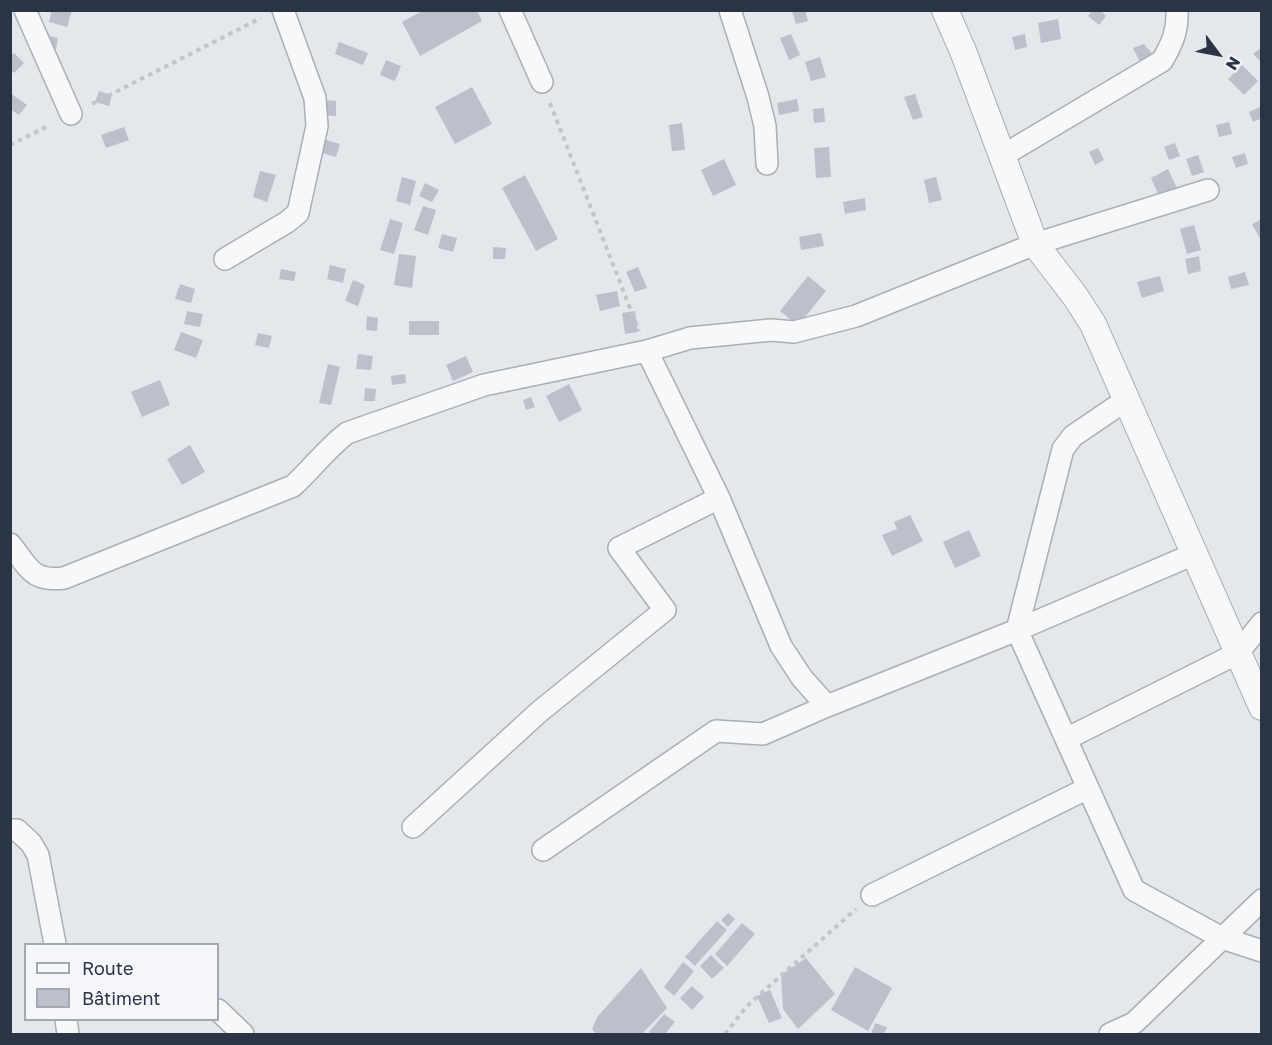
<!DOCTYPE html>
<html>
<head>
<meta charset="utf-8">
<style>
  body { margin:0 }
  #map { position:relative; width:1272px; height:1045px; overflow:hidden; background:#e4e7ec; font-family:"Golos Text",sans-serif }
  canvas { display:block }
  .frame { position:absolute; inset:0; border:12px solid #2b3445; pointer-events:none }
  .legend { position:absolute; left:24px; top:943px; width:195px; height:78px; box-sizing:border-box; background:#f4f6f9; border:2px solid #a4a8b1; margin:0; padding:8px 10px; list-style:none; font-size:18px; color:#2b3445 }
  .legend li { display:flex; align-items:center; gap:12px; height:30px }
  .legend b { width:30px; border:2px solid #a4a8b1 }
  .north { position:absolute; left:1188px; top:24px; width:60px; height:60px; -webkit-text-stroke:4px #f4f6f9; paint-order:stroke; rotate:122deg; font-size:16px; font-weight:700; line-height:24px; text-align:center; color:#2b3445 }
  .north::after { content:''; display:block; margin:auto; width:21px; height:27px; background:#2b3445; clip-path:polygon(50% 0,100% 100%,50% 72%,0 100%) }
</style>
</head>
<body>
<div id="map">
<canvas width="1272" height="1045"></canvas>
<div class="frame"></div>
<ul class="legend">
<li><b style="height:8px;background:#f7f8fa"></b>Route</li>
<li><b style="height:16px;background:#bbc0ca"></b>Bâtiment</li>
</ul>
<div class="north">N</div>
</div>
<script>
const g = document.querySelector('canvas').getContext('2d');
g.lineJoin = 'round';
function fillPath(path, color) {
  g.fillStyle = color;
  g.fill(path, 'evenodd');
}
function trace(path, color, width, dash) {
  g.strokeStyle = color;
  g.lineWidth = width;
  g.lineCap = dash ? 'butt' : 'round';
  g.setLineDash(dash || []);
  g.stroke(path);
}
fillPath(new Path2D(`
  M52,10H72L67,27L49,22Z
  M424,10H477L482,21L420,56L402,22Z
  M805,10L808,21L796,24L792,11Z
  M1093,10H1100L1106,16L1099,25L1088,16Z
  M1058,19L1061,39L1041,43L1038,23Z
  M791,34L800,55L789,60L780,38Z
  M1025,34L1027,47L1015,50L1012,37Z
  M44,35L58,38L56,49L43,47Z
  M339,42L368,53L363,65L335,54Z
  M1144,44L1154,56L1141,64L1133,48Z
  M1262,47V63L1253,54Z
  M14,53L24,63L14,73L10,69V56Z
  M820,57L826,77L811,81L805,62Z
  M386,60L401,66L395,81L380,75Z
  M1242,65L1258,81L1244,95L1228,79Z
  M472,87L492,124L455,144L435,107Z
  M99,91L112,95L109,106L95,102Z
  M10,93L27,105L19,115L10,109Z
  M915,94L923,117L913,120L904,97Z
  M797,99L799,111L779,115L777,103Z
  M321,100L336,101V116L320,115Z
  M1262,106V118L1253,122L1249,112Z
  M824,108L825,122L814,123L813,109Z
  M1229,122L1232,134L1219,137L1216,125Z
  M682,123L685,150L672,151L669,125Z
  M124,127L129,140L106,148L101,135Z
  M323,139L340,144L336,157L319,152Z
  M1175,143L1180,156L1169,160L1164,147Z
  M829,147L831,177L816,178L814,148Z
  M1098,148L1104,160L1095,165L1089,152Z
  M1245,153L1248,164L1236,168L1232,157Z
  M1198,155L1204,172L1192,176L1186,159Z
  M724,159L736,185L713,196L701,170Z
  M1168,169L1177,188L1159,196L1151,178Z
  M260,171L276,175L267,202L253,197Z
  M525,175L558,239L536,251L502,188Z
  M402,177L416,181L410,205L396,201Z
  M936,177L942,200L929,203L924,180Z
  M425,183L439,190L432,202L419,196Z
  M865,198L866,210L845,214L843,202Z
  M423,206L436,210L428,235L414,230Z
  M390,219L403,223L394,254L380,250Z
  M1262,219V242L1252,224Z
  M1194,225L1201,250L1187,254L1180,229Z
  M821,233L824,246L801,250L799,237Z
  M442,234L457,238L453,252L438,248Z
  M493,247L506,248L505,259H493Z
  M399,254L416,256L412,288L394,285Z
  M1199,256L1201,271L1188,274L1185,259Z
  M330,265L346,269L343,283L327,279Z
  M638,267L647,288L635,292L626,272Z
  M281,269L296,272L294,281L279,279Z
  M1245,272L1249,285L1231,289L1228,277Z
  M808,276L826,291L798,326L780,311Z
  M1160,276L1164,291L1142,298L1137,282Z
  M353,280L365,285L358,306L345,301Z
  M180,284L195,289L191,303L175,299Z
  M617,291L620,306L600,311L596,295Z
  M187,311L203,314L200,327L184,324Z
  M635,311L638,332L625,334L622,313Z
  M367,316L378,318L377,331L366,330Z
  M409,321H439V335H409Z
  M181,332L203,340L196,358L174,350Z
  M258,333L272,336L269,348L255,345Z
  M358,354L373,356L371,370L356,369Z
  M466,356L473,372L453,381L446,365Z
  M328,364L340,367L331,405L319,403Z
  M405,374L406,383L392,385L391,376Z
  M160,380L170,405L142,417L131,392Z
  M569,384L582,410L559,422L546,396Z
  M365,388L376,389L375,401H364Z
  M531,397L535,407L526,410L523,400Z
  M190,445L205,472L182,485L167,459Z
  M910,515L923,541L892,556L882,535L897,529L894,522Z
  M969,530L981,556L955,568L943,542Z
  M728,913L735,919L728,927L721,920Z
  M717,921L727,930L695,966L685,957Z
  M742,923L755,934L727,966L715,954Z
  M711,955L724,968L712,979L700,966Z
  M806,958L835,994L798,1029L783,1009L781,975Z
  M683,962L694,971L674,996L664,987Z
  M855,967L892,988L868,1031L831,1010Z
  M641,968L667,1008L642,1034H596L592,1029L598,1016Z
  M692,986L704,997L692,1010L680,998Z
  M770,990L782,1018L769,1023L757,996Z
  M664,1014L675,1022L665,1034H651L649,1032Z
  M875,1023L887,1027L884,1034H871Z`), '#bbc0ca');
const minor = new Path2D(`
  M25,10L71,114
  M510,10L542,82
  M730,10L758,97L765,126L767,164
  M1002,156L1162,61C1172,44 1178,31 1177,10
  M225,259L287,222L298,213L317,126L315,98L283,10
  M10,544C29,567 31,582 64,578L293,486C312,469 326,449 347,433L484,385L647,351L690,338L771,330L794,332L856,316L1035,244L1208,190
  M827,706L1017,630L1063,449L1073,436L1126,400
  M1066,739L1017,630L1194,554
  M1088,788L1134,890L1222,938L1262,951
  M413,827L539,712L665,610L619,548L719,498
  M10,830H17L31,843L38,855L55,944
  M543,850L716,731L763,734L827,706L802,678L781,646L719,498L647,351
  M872,895L1088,788L1066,739L1238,653L1262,623
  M218,1010L243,1034
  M66,1020L68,1034
  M1110,1034L1134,1023L1262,900`);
const tertiary = new Path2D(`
  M945,10L963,51L1035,244L1075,296L1093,324L1262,707`);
trace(minor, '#a9aeb7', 24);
trace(tertiary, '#a9aeb7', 28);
trace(new Path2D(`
  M550,103L639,331
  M92,104L261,18
  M10,145L50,125
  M725,1034L747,1006L856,909`), '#c2c5cb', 4, [4.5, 4.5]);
trace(minor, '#f7f8fa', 21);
trace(tertiary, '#f7f8fa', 26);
</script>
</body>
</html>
